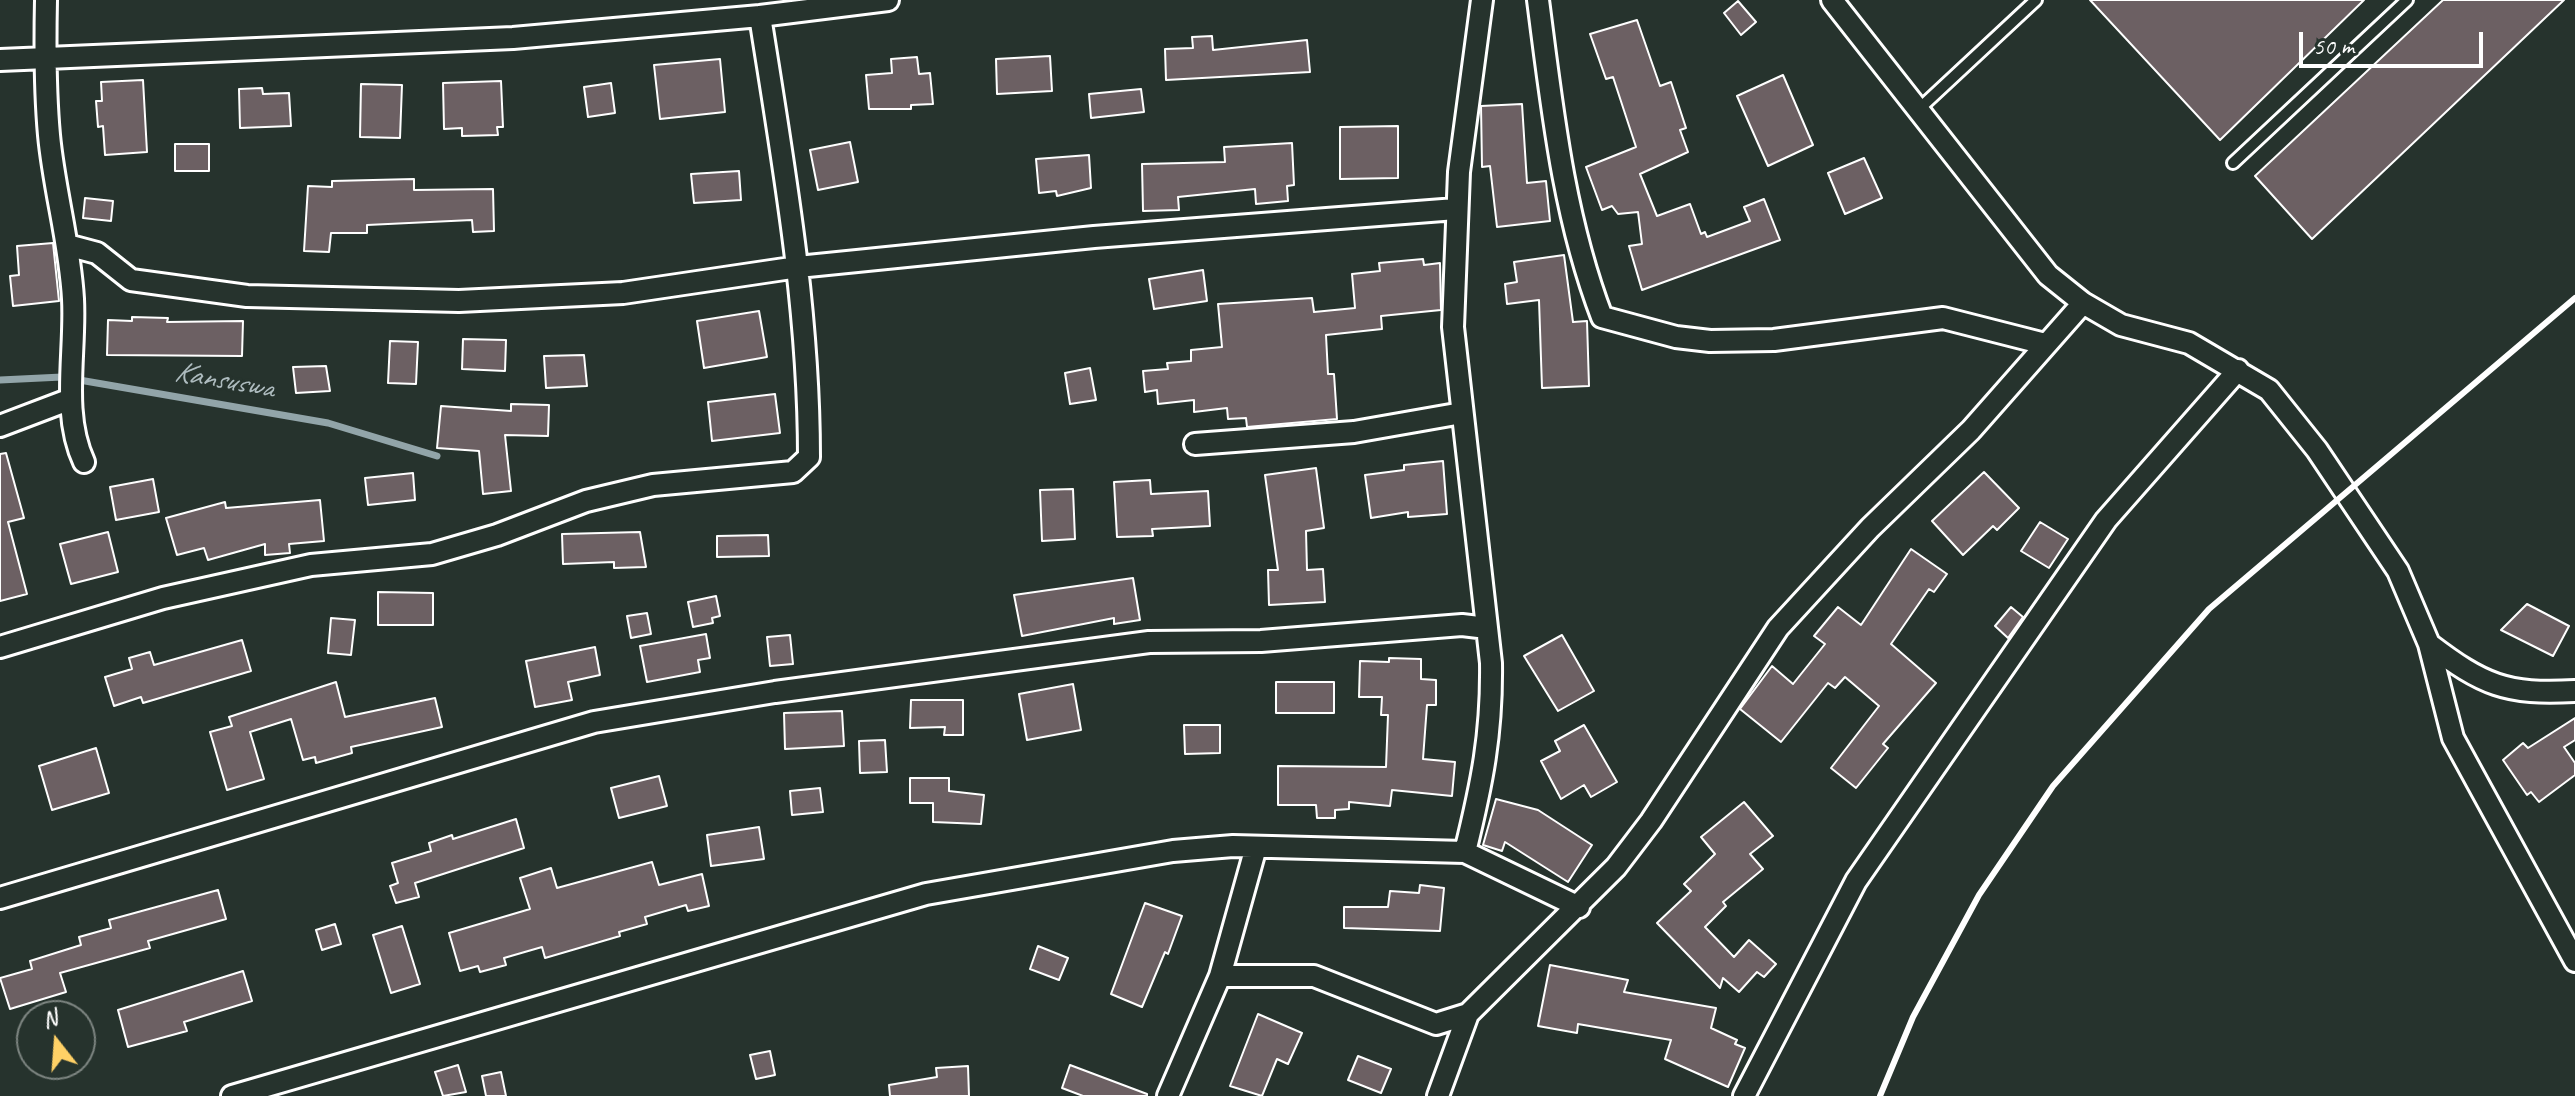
<!DOCTYPE html>
<html>
<head>
<meta charset="utf-8">
<style>
  body { margin:0 }
  #map { position:relative; width:2575px; height:1096px; overflow:hidden; background:#26332d; font-family:Caveat,sans-serif }
  canvas { display:block }
  .north { position:absolute; left:16px; top:1000px; width:80px; height:80px; box-sizing:border-box; background:#26332d; border:2px solid #7d8581; border-radius:50%; rotate:343deg; font-size:22px; font-weight:700; line-height:32px; text-align:center; color:#fff }
  .north::after { content:''; display:block; margin:auto; width:28px; height:36px; background:#ffd166; clip-path:polygon(50% 0,100% 100%,50% 72%,0 100%) }
  .scale { position:absolute; left:2299px; top:32px; width:184px; height:36px; box-sizing:border-box; border:4px solid #fff; border-top:0; padding-left:10px; font-size:24px; line-height:28px; white-space:nowrap; color:#fff; -webkit-text-stroke:6px #26332d; paint-order:stroke }
</style>
</head>
<body>
<div id="map">
<canvas width="2575" height="1096"></canvas>
<div class="north">N</div>
<div class="scale">50 m</div>
</div>
<script>
const g = document.querySelector('canvas').getContext('2d');
g.lineJoin = 'round';
function trace(path, color, width, dash) {
  g.strokeStyle = color;
  g.lineWidth = width;
  g.lineCap = dash ? 'butt' : 'round';
  g.setLineDash(dash || []);
  g.stroke(path);
}
function fillPath(path, color) {
  g.fillStyle = color;
  g.fill(path, 'evenodd');
}
function write(font, color, halo, rows, align = 'center') {
  g.font = font + ' Caveat,sans-serif';
  g.lineWidth = 6;
  g.setLineDash([]);
  g.textBaseline = 'middle';
  g.strokeStyle = halo;
  g.fillStyle = color;
  for (const [text, x, y, turn = 0] of rows) {
    g.save();
    g.translate(x, y);
    g.rotate((+turn || 0) * Math.PI / 180);
    g.textAlign = isNaN(turn) ? turn : align;
    if (halo) g.strokeText(text, 0, 0);
    g.fillText(text, 0, 0);
    g.restore();
  }
}
trace(new Path2D(`
  M0,380L62,377L328,423L437,456`), '#92a5a9', 7);
const building = new Path2D(`
  M2090,0H2364L2220,140Z
  M2443,0H2564L2312,239L2255,176Z
  M1738,1L1756,22L1741,35L1724,13Z
  M1637,20L1660,86L1671,82L1686,128L1680,130L1688,152L1640,174L1657,216L1690,204L1701,234L1705,232L1707,237L1750,221L1744,207L1764,199L1780,240L1642,290L1629,246L1642,244L1638,212L1618,214L1612,206L1602,210L1586,167L1636,147L1613,77L1606,79L1590,34Z
  M1212,36L1213,50L1307,40L1310,72L1166,80L1165,49L1193,48L1192,37Z
  M1050,56L1052,91L997,94L996,59Z
  M917,57L919,74L930,73L933,104L911,105V109H869L866,75L892,73L891,59Z
  M720,59L725,112L660,119L654,65Z
  M1783,75L1813,145L1768,166L1737,96Z
  M143,80L147,152L105,155L103,126L98,127L96,101H102L101,82Z
  M501,81L503,127H497L498,135L462,136V128L444,129L443,83Z
  M611,83L615,113L588,117L584,87Z
  M361,84L402,85L400,138L360,137Z
  M262,88L263,94L289,93L291,126L240,128L239,89Z
  M1141,89L1144,112L1091,118L1089,94Z
  M1522,104L1527,183L1546,181L1550,221L1497,227L1490,166L1482,167L1481,106Z
  M1398,126V178L1340,179V127Z
  M850,142L858,182L818,190L810,150Z
  M1292,143L1294,185L1287,186L1288,201L1256,204L1255,189L1178,197L1179,210L1143,211L1142,164L1225,162L1224,147Z
  M175,144H209V171H175Z
  M1089,155L1091,188L1057,196L1056,191L1039,193L1036,159Z
  M1864,158L1882,198L1845,214L1828,173Z
  M739,171L741,200L694,203L691,174Z
  M414,179V190L493,189L494,231L473,232L472,220L367,225V233H331L329,252L304,251L308,186L332,187V181Z
  M85,198L113,201L111,221L83,218Z
  M53,243L59,301L13,306L10,276L19,275L17,246Z
  M1564,255L1573,322L1587,321L1589,386L1542,388L1539,300L1507,304L1505,284L1517,282L1514,262Z
  M1423,259L1424,265L1440,263L1441,310L1381,316L1382,329L1326,335L1328,374H1334L1337,419L1247,427L1246,418L1228,419L1227,408L1194,412V400L1158,404L1157,390L1145,392L1143,371L1168,369L1167,363L1191,361V350L1222,347L1218,304L1312,298L1314,312L1355,308L1352,274L1380,271L1379,263Z
  M1203,270L1207,301L1154,309L1149,279Z
  M759,311L767,357L704,368L697,321Z
  M132,317L168,318L167,322L243,321L242,356L107,355L108,320L132,321Z
  M463,339L506,340L505,371L462,369Z
  M390,341L418,342L416,384L388,383Z
  M584,355L587,386L546,388L544,356Z
  M326,366L330,391L296,393L293,367Z
  M1090,368L1096,400L1070,404L1065,373Z
  M775,394L780,433L712,441L708,402Z
  M511,404L549,405L548,436L505,435L511,491L483,494L479,451L437,448L441,406L511,411Z
  M6,453L24,518L8,522L27,594L0,601V454Z
  M1443,461L1447,514L1408,517V512L1371,518L1365,475L1404,470V465Z
  M1316,468L1324,528L1306,531L1307,570L1323,569L1325,602L1269,605L1268,570H1278L1265,475Z
  M1984,472L2019,508L1997,530L1993,526L1963,555L1932,521Z
  M413,473L415,500L368,505L365,478Z
  M153,479L159,512L116,520L110,487Z
  M1150,480L1151,494L1208,491L1210,526L1152,529L1153,536L1117,537L1114,482Z
  M1073,489L1075,539L1042,541L1040,490Z
  M320,500L324,541L289,544L290,553L265,555V544L208,560L204,548L177,555L166,518L225,502L226,508Z
  M2040,522L2068,539L2049,568L2021,551Z
  M108,532L118,572L71,584L60,544Z
  M640,532L646,567L614,568V562L563,564L562,534Z
  M768,535L769,556L717,557V536Z
  M1911,549L1947,574L1934,592L1929,589L1891,644L1936,683L1883,744L1888,748L1856,788L1831,768L1879,706L1845,677L1835,688L1828,683L1781,742L1740,709L1772,666L1793,684L1825,644L1814,636L1838,607L1861,625Z
  M1133,578L1140,620L1114,624V618L1022,636L1014,595Z
  M378,592L433,593V625H378Z
  M716,596L720,616L712,618L713,623L693,627L688,602Z
  M2527,604L2569,626L2553,656L2501,630Z
  M2011,607L2023,617L2008,638L1995,626Z
  M647,613L651,634L631,638L627,616Z
  M331,618L355,620L351,655L328,653Z
  M706,634L710,658L698,660L700,672L647,682L640,646Z
  M790,635L793,664L770,666L767,637Z
  M1562,635L1594,691L1558,711L1524,656Z
  M242,640L251,671L143,703L141,697L114,706L105,677L132,669L129,658L150,652L154,665Z
  M595,647L600,675L568,682L572,700L535,707L526,661Z
  M1389,658L1421,659V679L1436,680V705H1427L1423,759L1455,762L1452,796L1392,790L1390,806L1349,802V809L1335,810V818H1317L1316,805H1278V766L1386,767L1388,715H1381L1382,697H1359L1360,661L1389,662Z
  M336,682L345,717L435,698L442,727L351,747L352,753L316,763L315,757L303,760L291,719L250,732L264,779L227,790L210,732L232,726L229,717Z
  M1276,682H1334V713H1276Z
  M1073,684L1081,730L1027,740L1019,694Z
  M911,700H963V735H944L945,727L910,728Z
  M842,711L844,746L785,749L784,713Z
  M2575,718V740L2564,747L2575,763V775L2539,802L2531,792L2527,795L2503,760L2523,743L2528,748Z
  M1184,725H1220V753L1185,754Z
  M1584,725L1617,782L1591,797L1584,785L1561,799L1541,761L1560,751L1555,741Z
  M885,740L887,772L860,773L859,741Z
  M96,748L109,793L52,810L39,766Z
  M659,776L667,806L619,818L611,788Z
  M910,778H949V791L984,795L981,824L933,822V803H910Z
  M820,788L823,812L792,815L790,791Z
  M1496,799L1538,810L1592,845L1568,882L1505,842L1502,851L1483,845Z
  M1744,802L1773,836L1750,854L1763,869L1723,902L1726,906L1705,927L1734,957L1749,940L1776,964L1764,977L1757,972L1739,992L1723,978L1720,988L1657,923L1691,891L1684,884L1715,854L1701,837Z
  M516,819L524,848L415,883L419,897L396,903L390,886L398,883L392,863L431,851L429,843L452,835L453,839Z
  M759,827L764,859L711,866L707,835Z
  M652,862L659,885L702,874L709,906L688,911L686,905L645,917L647,924L619,932L620,936L545,958L542,947L504,958L506,965L480,972L478,966L460,971L449,933L530,909L520,878L551,868L557,888Z
  M1420,885L1444,888L1440,931L1344,928V907H1388L1390,891L1419,893Z
  M218,890L226,919L148,941L150,948L60,973L66,992L10,1009L0,978L32,969L30,961L81,945L79,937L111,928L109,920Z
  M1145,903L1182,916L1168,954L1165,952L1142,1007L1111,994Z
  M335,924L341,944L322,950L316,930Z
  M402,926L420,984L391,993L373,935Z
  M1038,946L1068,958L1059,980L1030,969Z
  M1550,965L1628,980L1624,992L1716,1008L1711,1028L1737,1040L1735,1044L1745,1048L1728,1087L1665,1059L1671,1040L1578,1024L1577,1033L1538,1026Z
  M243,971L252,1001L184,1022L187,1031L128,1047L118,1010Z
  M1258,1014L1302,1033L1288,1064L1277,1059L1262,1096L1230,1086Z
  M770,1051L775,1075L756,1079L750,1055Z
  M1358,1056L1391,1069L1381,1093L1348,1080Z
  M458,1065L466,1092L443,1096L435,1072Z
  M1070,1065L1147,1094V1096H1083L1062,1088Z
  M968,1066L969,1096H890L889,1085L937,1077L936,1068Z
  M501,1072L506,1096H486L482,1076Z`);
fillPath(building, '#6c6063');
trace(building, '#fff', 2);
const service = new Path2D(`
  M1919,109L2036,0
  M2233,163L2407,0`);
const minor = new Path2D(`
  M46,0C45,45 45,90 49,135C54,190 70,243 73,299C76,352 61,413 84,462
  M1538,0C1552,107 1563,215 1602,317L1676,337L1710,341L1774,340L1943,318L2045,344
  M1832,0L2048,275L2083,303L2121,325L2189,343L2269,390L2317,450L2398,571L2429,644L2453,738L2575,961
  M0,60L513,38L760,16L888,0
  M67,245L97,253L131,280L247,296L459,301L623,293L798,267L1094,237L1456,209
  M0,426L71,399
  M1195,444L1354,432L1462,413
  M2429,644C2483,685 2506,695 2575,691
  M0,647L163,598L311,565L432,554L497,535L586,501L653,485L793,472L809,457C809,307 783,163 760,16
  M1465,852C1482,783 1492,734 1491,663L1453,327L1459,172L1482,0
  M0,898L594,722L775,692L1149,642L1261,641L1462,625L1487,628
  M1220,976H1314L1436,1024L1468,1014L1438,1096
  M1468,1014L1616,867L1651,821L1778,628L1870,528L1971,430L2083,303
  M232,1096L926,894L1173,851L1233,846L1465,852L1579,907
  M1168,1096L1220,976L1256,847
  M1744,1096L1856,881L2106,520L2238,370`);
trace(service, '#fff', 16);
trace(minor, '#fff', 26);
trace(service, '#26332d', 10);
trace(minor, '#26332d', 20);
trace(new Path2D(`
  M1880,1096L1913,1017L1979,895L2053,786L2209,609L2575,298`), '#fff', 6);
write('italic 30px', '#aebcbf', '#26332d', [
  ["Kansuswa",224,381,10]
]);
</script>
</body>
</html>
